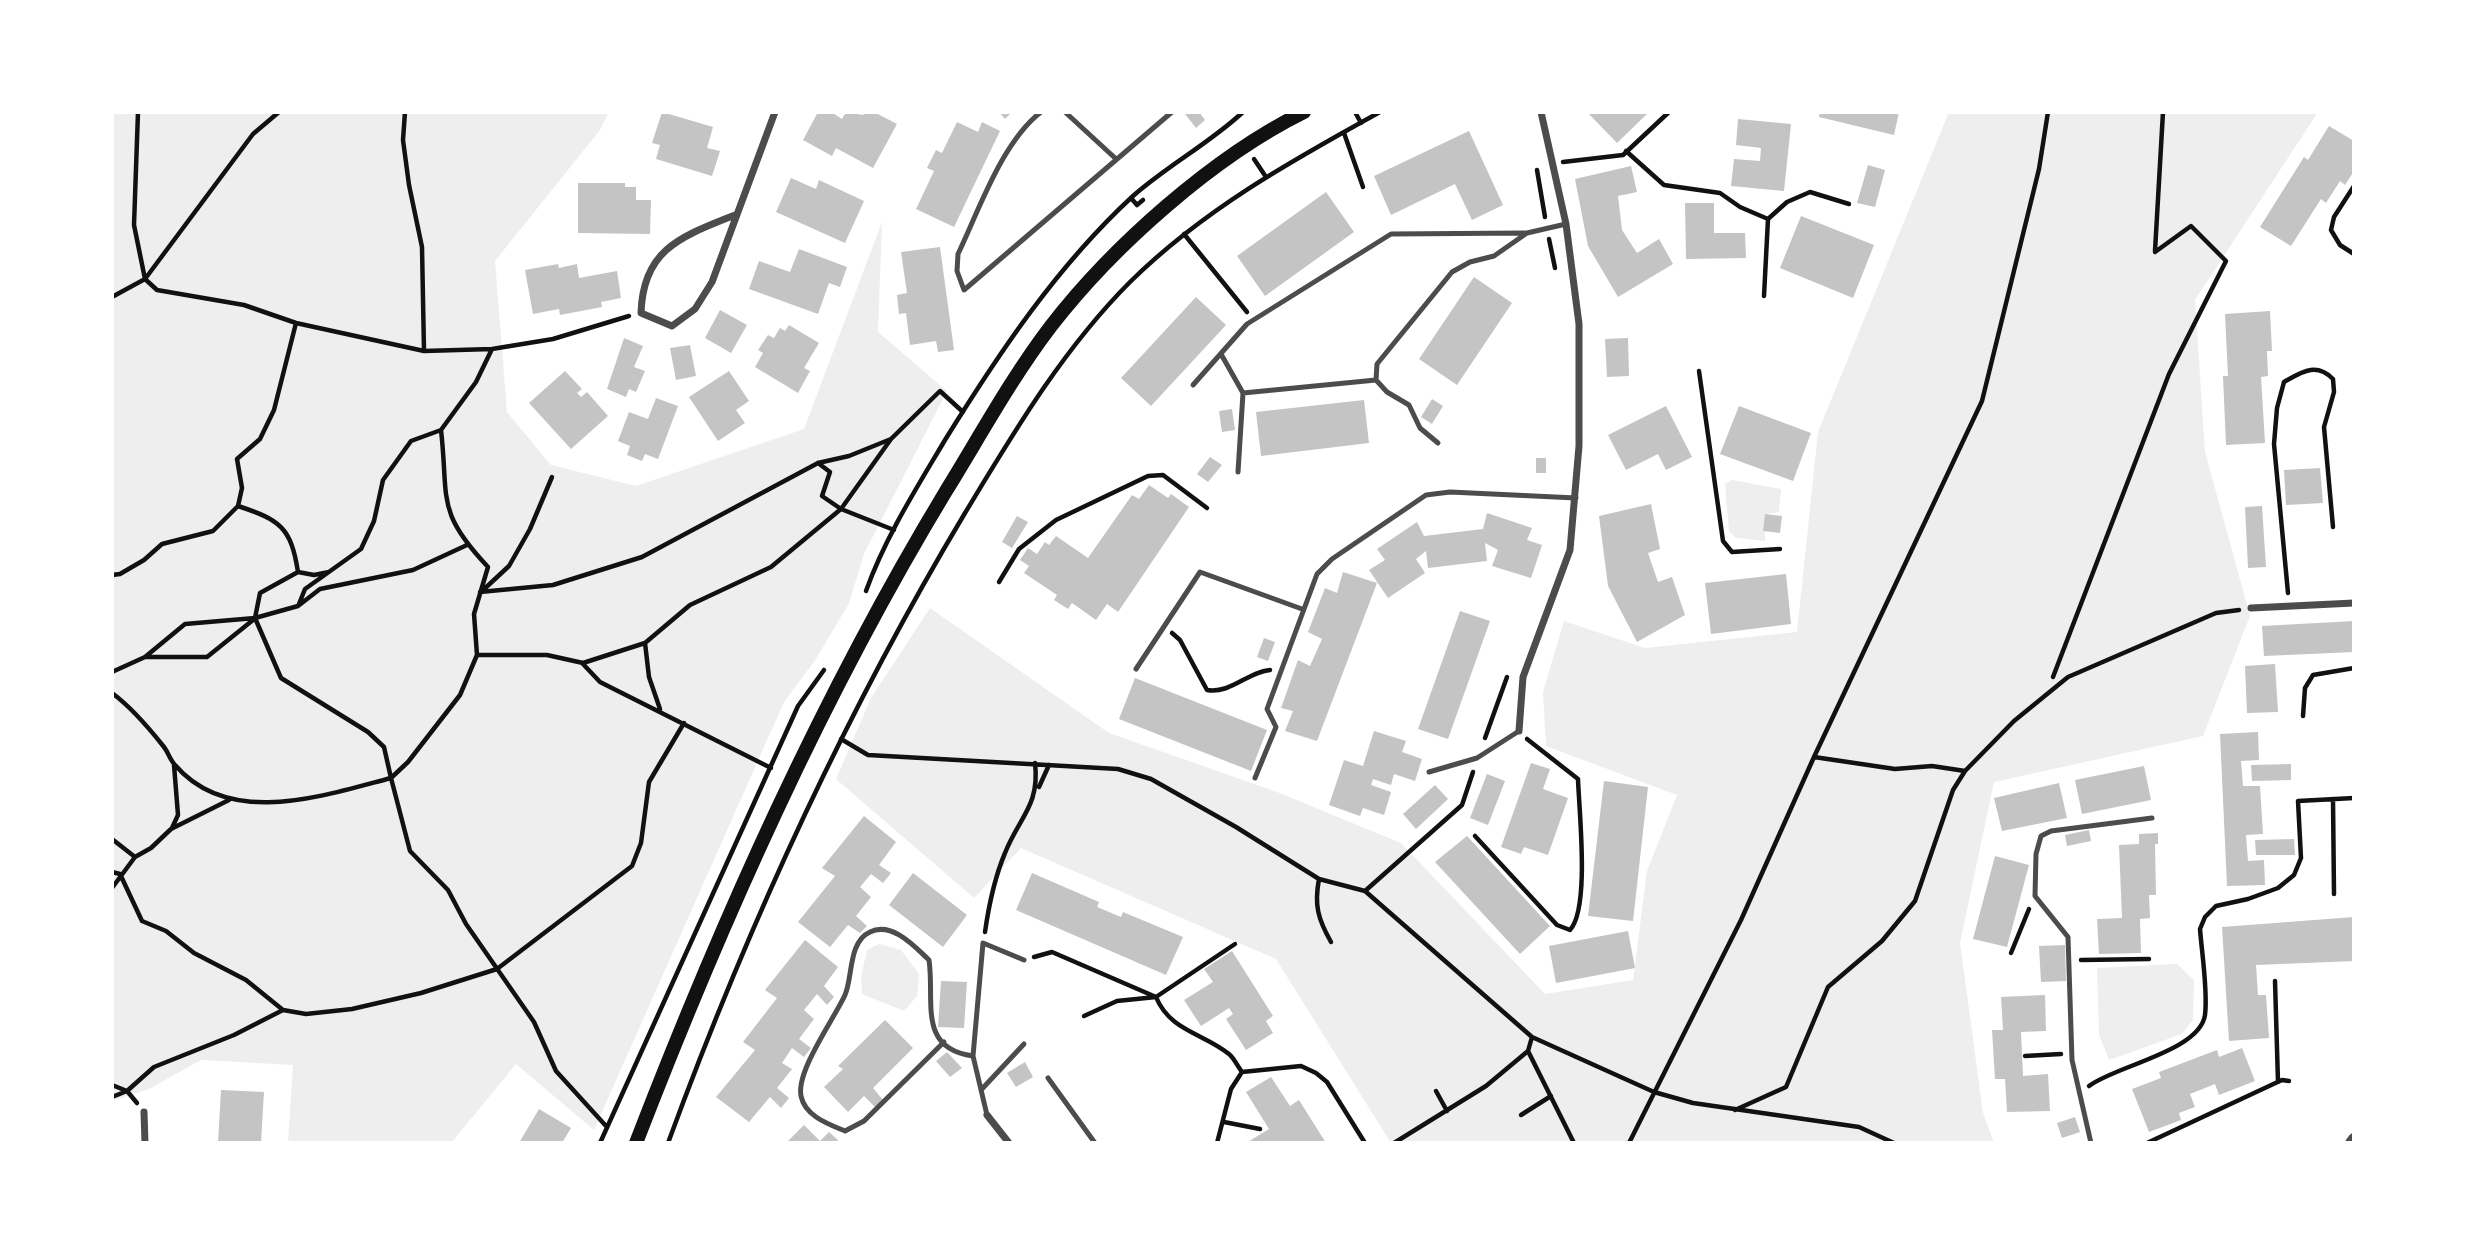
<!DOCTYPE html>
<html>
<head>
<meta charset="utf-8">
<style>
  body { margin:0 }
  #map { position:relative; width:2466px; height:1255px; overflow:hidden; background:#fff; font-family:"Times New Roman",serif }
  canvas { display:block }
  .frame { position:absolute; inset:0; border:114px solid #fff; pointer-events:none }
</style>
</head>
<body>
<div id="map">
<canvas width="2466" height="1255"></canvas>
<div class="frame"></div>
</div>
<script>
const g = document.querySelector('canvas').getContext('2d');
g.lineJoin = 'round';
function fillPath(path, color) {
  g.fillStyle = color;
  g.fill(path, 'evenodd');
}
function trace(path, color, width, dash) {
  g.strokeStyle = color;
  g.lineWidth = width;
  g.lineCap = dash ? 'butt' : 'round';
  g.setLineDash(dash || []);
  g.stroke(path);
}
fillPath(new Path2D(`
  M112,112H609L600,130L495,261L507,412L551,465L636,486L804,429L882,222L878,332L947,391L864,554L849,603L816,659L784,702L594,1130L516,1064L451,1143H288L293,1065L201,1060L149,1089L112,1101Z
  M1949,112H2318L2195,300L2205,452L2250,616L2203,736L1994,782L1960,943L1983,1113L1994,1143H1391L1276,959L1021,848L974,898L836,779L871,698L930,608L1109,733L1277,792L1401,843L1545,994L1633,980L1647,871L1677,795L1546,746L1543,692L1564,621L1645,648L1797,632L1818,432Z
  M1732,480L1781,489L1779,512L1765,514V541L1736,538L1729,531L1725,484Z
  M879,944L901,950L919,974L917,996L904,1011L862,994L861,977L867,950Z
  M2177,964L2194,980L2193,1020L2182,1034L2109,1060L2099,1035L2097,968Z`), '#eee');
fillPath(new Path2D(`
  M662,112L713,127L707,148L720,151L712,176L656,159L660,145L652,143Z
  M818,112H831L842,119L846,112L863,115L865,112H874L897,124L873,168L836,148L832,156L803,140Z
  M999,112H1012L1005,119Z
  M1187,112H1199L1205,120L1196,128L1185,114Z
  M1587,112H1649L1617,143Z
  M1820,112H1899L1894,135L1819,117Z
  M1738,119L1791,124L1784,191L1731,186L1734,159L1760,161L1761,148L1736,145Z
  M957,122L978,132L982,122L1000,131L954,227L916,209L934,171L927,168L936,150L942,153Z
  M2329,126L2354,141V171L2345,185L2340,181L2326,203L2321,199L2291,246L2260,227L2304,157L2308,160Z
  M1469,131L1503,205L1472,220L1455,184L1391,215L1374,176Z
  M1868,165L1885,170L1875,207L1857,203Z
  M1631,166L1637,192L1618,196L1622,230L1637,253L1659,239L1673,264L1618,297L1588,246L1575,179Z
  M791,178L816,189L819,180L864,201L845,243L776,212Z
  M578,183H625V187H636V200H651L650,234L578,233Z
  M1326,192L1354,232L1265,296L1237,256Z
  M1685,203H1714V233H1745L1746,258L1686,259Z
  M1801,216L1874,245L1853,298L1780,268Z
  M940,247L954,350L938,352L936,341L910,345L906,313L899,314L897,295L907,293L901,252Z
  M799,249L847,267L840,287L829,283L818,314L749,289L759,261L790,272Z
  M558,264L559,268L577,264L579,278L617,271L621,298L601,302L602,307L560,315L559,309L533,314L525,270Z
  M1474,277L1512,303L1457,385L1419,359Z
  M1196,297L1226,325L1151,406L1121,378Z
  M720,310L747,325L731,353L705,338Z
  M2270,311L2272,351H2267L2268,376L2261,377L2265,443L2226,445L2223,376H2228L2225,314Z
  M789,325L819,343L804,368L810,371L798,393L755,367L763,353L758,350L768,335L774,338L780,328L785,331Z
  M624,338L643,346L634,367L645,371L636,392L629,389L626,397L607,389Z
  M1628,338L1629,376L1607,377L1605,339Z
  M690,345L696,376L676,380L670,348Z
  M565,371L582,389L577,393L581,397L587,392L608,416L571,449L529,403Z
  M729,371L749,401L736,410L745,423L718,441L689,397Z
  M656,398L678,406L658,459L645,454L642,461L627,455L630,446L618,441L629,412L648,419Z
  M1432,399L1443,406L1432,424L1421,417Z
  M1364,400L1369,443L1261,456L1256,412Z
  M1666,406L1692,457L1666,470L1658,454L1626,470L1608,435Z
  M1739,406L1811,433L1793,481L1720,454Z
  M1232,409L1235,430L1222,432L1219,411Z
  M1210,457L1222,465L1208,482L1197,474Z
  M1536,458H1546V473H1536Z
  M2320,468L2323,503L2286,505L2284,470Z
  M1149,485L1168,498L1171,494L1189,507L1118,612L1107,604L1096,620L1072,603L1068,609L1054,600L1057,595L1024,573L1029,566L1020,560L1028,548L1037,554L1045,542L1049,545L1056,536L1088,558L1132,495L1139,499Z
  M1651,504L1660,549L1648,553L1658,582L1672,577L1685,615L1637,642L1608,586L1599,516Z
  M2262,506L2266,567L2248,568L2245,507Z
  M1487,513L1532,528L1527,540L1542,545L1531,578L1492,566L1498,550L1485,543L1487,561L1428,568L1426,551L1416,559L1425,573L1388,598L1369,570L1385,560L1377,549L1417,522L1424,536L1483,529Z
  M1765,514L1782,516L1780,533L1763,531Z
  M1017,516L1028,522L1012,548L1002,542Z
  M1343,572L1377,583L1317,741L1285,731L1293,711L1281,708L1298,660L1310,666L1322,639L1308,632L1325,588L1337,593Z
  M1786,574L1791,624L1711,634L1705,583Z
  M1460,611L1490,621L1448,739L1418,729Z
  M2354,621V652L2264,656L2262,626Z
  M1264,638L1275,642L1268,661L1257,657Z
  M2275,664L2278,712L2247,713L2245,666Z
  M1135,678L1267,730L1251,771L1119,719Z
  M1374,731L1406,741L1402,752L1422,759L1415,781L1394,774L1391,785L1373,779L1371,785L1391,792L1384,815L1363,808L1360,816L1329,805L1344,760L1363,766Z
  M2258,732L2259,760L2241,761L2243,786H2260L2263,834L2246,835L2248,861L2264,860L2265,885L2227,886L2220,734Z
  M1531,763L1550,769L1543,789L1568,798L1548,855L1524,847L1521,854L1501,847Z
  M2291,764V780L2252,781L2251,765Z
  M2144,766L2151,800L2082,814L2075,780Z
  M1487,774L1505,781L1488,825L1470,818Z
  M1604,781L1648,787L1633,921L1588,916Z
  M2059,783L2067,818L2002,831L1994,798Z
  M1435,785L1448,799L1416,829L1403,814Z
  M864,816L896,842L879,865L891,873L883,883L871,874L860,887L871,897L856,916L867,926L860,933L848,925L830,947L798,922L835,876L822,868Z
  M2089,830L2091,841L2067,846L2065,835Z
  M2158,833V844H2155L2156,895H2149L2150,918L2140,919L2141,953L2099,954L2097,919L2122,918L2119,845L2139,844V834Z
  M1467,836L1550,926L1520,954L1435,862Z
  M2294,839L2295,855H2256L2255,840Z
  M1995,856L2029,865L2007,947L1973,939Z
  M913,873L967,915L943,947L889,905Z
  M1032,873L1099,902L1097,907L1121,917L1123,912L1183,937L1166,975L1016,910Z
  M2354,917V961L2256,965L2258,995H2266L2269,1038L2229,1041L2222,927Z
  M1628,931L1635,968L1556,983L1549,946Z
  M805,940L838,967L824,986L834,997L827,1005L817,994L804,1010L814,1019L799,1039L811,1048L804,1057L792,1048L782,1063L792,1069L777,1088L789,1098L781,1108L770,1097L749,1122L716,1097L755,1050L743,1042L777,998L765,990Z
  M2065,945L2066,981L2041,982L2039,946Z
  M1232,951L1273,1016L1266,1021L1273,1033L1246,1050L1226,1019L1233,1014L1229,1008L1201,1026L1184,1000L1213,982L1204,969Z
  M941,981L967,982L964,1028L938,1027Z
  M2045,995L2046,1031L2021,1032L2023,1076L2048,1074L2050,1111L2007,1112L2005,1079H1995L1992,1030H2003L2001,997Z
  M885,1020L913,1048L873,1088L883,1100L876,1108L864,1096L848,1112L824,1087L843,1069L838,1066Z
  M2242,1048L2255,1081L2219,1095L2215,1084L2190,1094L2195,1107L2179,1113L2181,1120L2149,1132L2132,1089L2161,1078L2159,1072L2217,1050L2219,1057Z
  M947,1052L962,1068L950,1077L936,1061Z
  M1025,1062L1033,1077L1016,1087L1007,1073Z
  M1271,1077L1290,1106L1299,1100L1326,1143H1246L1269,1129L1246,1092Z
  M221,1090L264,1092L261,1143H218Z
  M539,1109L571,1128L562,1143H519Z
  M2075,1117L2080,1132L2062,1138L2057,1123Z
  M804,1125L820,1141L829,1132L838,1140L835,1143H786Z`), '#c4c4c4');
trace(new Path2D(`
  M138,112L134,225L145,279L157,290L244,305L296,323L424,351L492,349L553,339L629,316
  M405,112L403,140L409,185L422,247L424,351
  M1355,112L1361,123
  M1344,133L1363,187
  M1626,151L1664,185L1720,193L1740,207L1768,219
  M1254,159L1266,177
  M1563,162L1623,155L1669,112
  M1537,170L1545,217
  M2354,186L2334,217L2331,230L2340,245L2354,254
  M1131,198L1137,205L1143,200
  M1184,234L1247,312
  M1549,239L1555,268
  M2155,251L2163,112
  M1764,296L1768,219L1787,202L1810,192L1849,204
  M112,297L145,279L253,134L279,112
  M492,349L476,382L441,430C449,499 435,511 488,567L474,614L477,655L460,695L408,762L391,778L410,851L448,890L466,924L534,1022L556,1071L606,1126
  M1699,371L1723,541L1732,552L1780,549
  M818,463L830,472L822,496L841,509L894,530
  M238,506L242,488L237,459L260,439L274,410L296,323
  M112,575L120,574L144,560L162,544L213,531L238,506C280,520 291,527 298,572
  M999,582L1019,549L1056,520L1148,476L1163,475L1207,508
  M866,591C885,538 916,489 945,440C999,353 1057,266 1133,196C1168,165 1210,143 1243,112
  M480,592L553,585L642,557L818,463L849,456L891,439
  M481,592L509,566L530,529L552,477
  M2288,593L2274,444L2277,408L2284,382C2302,372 2316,362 2333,379L2334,392L2324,427L2333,527
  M299,604L305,589L361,549L374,521L383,480L411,441L441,430
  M1172,633L1180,640L1207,690C1231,694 1247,672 1270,670
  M645,643L649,677L660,709
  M477,655H547L583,663L645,643L690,605L771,567L841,509L891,439L940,391L963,412
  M146,657H207L253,620
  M583,664L600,682L771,768
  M112,672L145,657L185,624L255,618L298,606L320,589L413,570L467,545
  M2053,677L2169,374L2226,261L2191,226L2155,252
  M112,693C131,707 149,728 164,747C168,752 170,760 175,765C229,828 322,796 391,778L384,747L368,732L281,678L255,618L260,593L298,572L314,575L329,572
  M2303,716L2305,688L2313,675L2354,668
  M1485,738L1507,677
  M841,739L868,755L1118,769L1151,779L1236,827L1319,879L1365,891L1532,1037L1654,1092L1693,1103L1859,1127L1894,1143
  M1814,757L1895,769L1932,766L1965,771
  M1039,787L1049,765
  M2333,799L2334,894
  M172,828L178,815L174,765
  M1475,836L1557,925L1570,930C1590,908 1579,811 1578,779L1527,739
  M112,839L135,857
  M112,872L120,874L142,921L166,931L194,953L246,980L283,1010
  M1319,879C1314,905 1318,919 1331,942
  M112,888L135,857L151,848L171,829L229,800
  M1365,891L1462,805L1473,772
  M985,932C989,904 994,879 1005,853C1019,817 1040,806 1035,763
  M2011,953L2029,909
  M1034,957L1052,952L1156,997C1170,1031 1203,1033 1229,1054C1234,1058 1238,1067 1242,1072
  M2081,960L2149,959
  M2275,981L2278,1082
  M1084,1016L1117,1001L1156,997L1235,944
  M1532,1037L1528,1051L1574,1143
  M2025,1056L2061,1054
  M112,1085L127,1091L137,1103
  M2089,1086C2115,1066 2200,1051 2205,1015C2208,991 2202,955 2200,929L2205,917L2216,906L2248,899L2278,888L2294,875L2301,858L2298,801L2354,798
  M1436,1091L1447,1111
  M112,1097L127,1091L154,1067L234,1035L283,1010L306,1014L352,1009L421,993L497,969L632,866L641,843L649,782L684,723
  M1735,1110L1786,1087L1828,987L1882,941L1915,901L1953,790L1965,771L2014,721L2068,677L2216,613L2239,610
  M1521,1115L1551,1096
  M1224,1122L1260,1129
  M600,1143L798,706L824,670
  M668,1143C748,925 846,712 965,513C1014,432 1063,349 1130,282C1203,210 1291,161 1380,112
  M1217,1143L1231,1089L1242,1072L1301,1066L1316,1073L1327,1082L1365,1143
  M1394,1143L1486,1086L1528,1051
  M1629,1143L1741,920L1814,757L1982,401L2039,169L2048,112
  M2147,1143L2282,1080L2289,1081`), '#111', 4.5);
trace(new Path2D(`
  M1041,112C1002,142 979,210 958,254L957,271L964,290L1172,112
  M1065,112L1115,158
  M1221,354L1243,393L1238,472
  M1376,380L1387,392L1409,405L1420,428L1438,443
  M1193,385L1247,324L1391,234L1525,233
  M1243,393L1376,380L1377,364L1452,272L1470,262L1494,256L1527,233L1566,224
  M1136,669L1200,572L1302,609
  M1429,772L1477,758L1519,731
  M1255,778L1276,727L1267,709L1317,574L1332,559L1426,495L1450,492L1576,498
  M944,1042L864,1121L845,1131C828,1124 805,1116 801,1096C796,1071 834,1019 845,995C853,977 848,942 870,932C892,921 915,947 929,960C935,1000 917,1049 973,1056
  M1048,1078L1095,1143
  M981,1090L1024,1044
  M987,1115L973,1056L983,943L1024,960
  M2091,1143L2072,1060L2068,937L2035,896L2036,854L2041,836L2051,831L2152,818`), '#4c4c4c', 5);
trace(new Path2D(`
  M735,215C683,236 643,248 641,313L672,326L695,309L712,282L775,112
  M2251,608L2354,603
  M1519,731L1523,677L1570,550L1579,446V324L1566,224L1541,112
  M144,1112L145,1143
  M987,1115L1009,1143`), '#4c4c4c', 7);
trace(new Path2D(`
  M2351,1143L2354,1139`), '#4c4c4c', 12);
trace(new Path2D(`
  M636,1143C722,920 822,696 946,491C980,436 1012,377 1051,326C1113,246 1213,157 1304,112`), '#111', 14);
</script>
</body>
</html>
